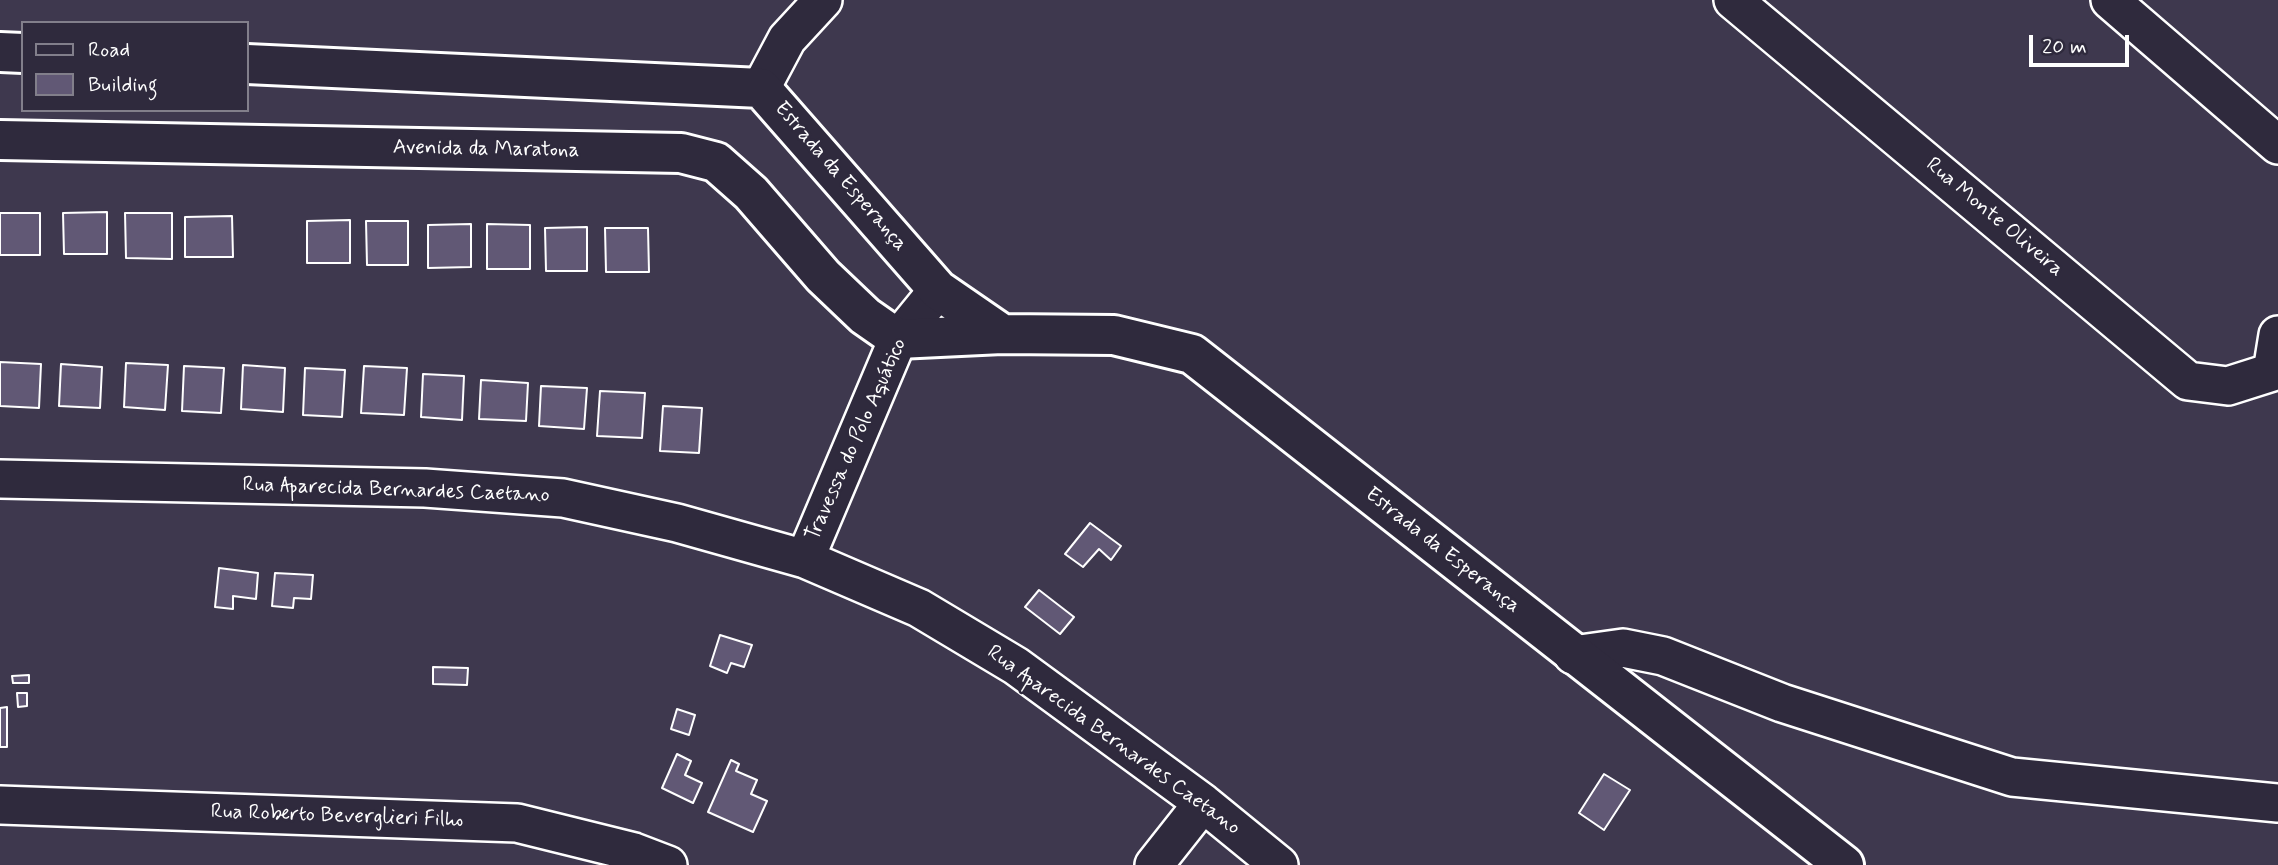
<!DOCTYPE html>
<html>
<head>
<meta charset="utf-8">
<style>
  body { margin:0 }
  #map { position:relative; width:2278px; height:865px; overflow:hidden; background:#3e384e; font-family:Mynerve,sans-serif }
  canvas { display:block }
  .legend { position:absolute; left:21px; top:21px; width:228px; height:91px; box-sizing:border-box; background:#2f2a3d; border:2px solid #827f8b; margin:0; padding:9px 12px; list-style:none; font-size:21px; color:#fff }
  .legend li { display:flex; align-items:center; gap:14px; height:35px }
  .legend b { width:35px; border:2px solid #827f8b }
  .scale { position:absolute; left:2029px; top:35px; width:100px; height:32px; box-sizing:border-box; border:4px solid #fff; border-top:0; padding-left:9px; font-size:21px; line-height:24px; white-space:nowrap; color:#fff; -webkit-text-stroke:5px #2f2a3d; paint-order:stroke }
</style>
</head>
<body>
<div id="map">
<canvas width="2278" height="865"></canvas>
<ul class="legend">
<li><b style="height:9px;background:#2f2a3d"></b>Road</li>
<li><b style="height:19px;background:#615875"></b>Building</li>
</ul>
<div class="scale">20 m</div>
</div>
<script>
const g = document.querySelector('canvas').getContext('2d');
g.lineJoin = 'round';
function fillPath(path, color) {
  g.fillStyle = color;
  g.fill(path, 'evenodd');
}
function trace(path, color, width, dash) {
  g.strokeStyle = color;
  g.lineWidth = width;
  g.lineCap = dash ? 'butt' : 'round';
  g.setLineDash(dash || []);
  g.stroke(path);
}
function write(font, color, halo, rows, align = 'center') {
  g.font = font + ' Mynerve,sans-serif';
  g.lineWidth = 5;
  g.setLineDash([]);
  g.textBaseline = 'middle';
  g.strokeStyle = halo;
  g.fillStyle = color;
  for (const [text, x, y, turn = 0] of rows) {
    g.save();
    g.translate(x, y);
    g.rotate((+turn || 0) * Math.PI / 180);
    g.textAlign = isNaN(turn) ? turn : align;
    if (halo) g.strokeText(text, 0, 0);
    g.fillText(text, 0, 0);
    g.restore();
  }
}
const building = new Path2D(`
  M107,212V254H64L63,213Z
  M0,213H40V255H0Z
  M125,213H172V259L126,258Z
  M232,216L233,257H185V217Z
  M350,220V263H307V221Z
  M366,221H408V265H367Z
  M471,224V267L428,268V225Z
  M487,224L530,225V269H487Z
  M587,227V271H546L545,228Z
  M605,228H648L649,272H606Z
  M0,362L41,364L39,408L0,406Z
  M126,363L168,365L165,410L124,407Z
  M61,364L102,367L100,408L59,406Z
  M243,365L285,368L283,412L241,409Z
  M184,366L224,368L221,413L182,411Z
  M364,366L407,368L404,415L361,413Z
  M305,368L345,370L342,417L303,415Z
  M423,374L464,376L462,420L421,417Z
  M481,380L528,383L526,421L479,419Z
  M541,386L587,388L584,429L539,426Z
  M600,391L645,393L642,438L597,436Z
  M663,406L702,408L699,453L660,451Z
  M1090,523L1121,546L1111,560L1099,549L1083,567L1065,554Z
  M219,568L258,573L256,599L233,596V609L215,607Z
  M275,573L313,575L311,599L294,598L293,608L272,606Z
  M1039,590L1074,617L1060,634L1025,607Z
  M720,635L752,645L744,667L731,663L727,673L710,666Z
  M433,667L468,668L467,685L433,684Z
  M29,675V683H13L12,676Z
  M17,693H27V706L18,707Z
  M7,707V747H0V708Z
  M677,709L695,715L689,735L671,729Z
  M677,754L691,761L685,775L702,783L693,803L662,788Z
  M731,760L739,764L736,771L757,780L751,794L767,801L753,832L708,812Z
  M1604,774L1630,790L1604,830L1579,813Z`);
fillPath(building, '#615875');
trace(building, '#fff', 2);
const minor = new Path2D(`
  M1733,0L2188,381L2228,386L2272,372L2278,335
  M2110,0L2278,145
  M761,88L787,39L823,0
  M0,479L425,488L563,498L677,523L805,559L919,608L1016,666L1203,803L1279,865
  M805,559L898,339L938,290
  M1573,655L1623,648L1663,656L1782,703L2012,777L2278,803
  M0,805L517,823L634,852L668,865
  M1154,865L1203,803`);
const tertiary = new Path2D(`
  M0,52L23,53
  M247,64L761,88L938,290L1002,334
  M0,140L681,153L716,162L751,193L823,276L865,316L898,339L1002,334L1114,335L1192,354L1844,865`);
trace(minor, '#fff', 42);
trace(tertiary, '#fff', 44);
trace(minor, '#2f2a3d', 37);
trace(tertiary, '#2f2a3d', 38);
write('21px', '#fff', '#2f2a3d', [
  ["Avenida da Maratona",486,150,1],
  ["Estrada da Esperança",840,177,49],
  ["Rua Monte Oliveira",1994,218,40],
  ["Travessa do Polo Aquático",857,440,-66],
  ["Rua Aparecida Bernardes Caetano",396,491,2],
  ["Estrada da Esperança",1442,551,38],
  ["Rua Aparecida Bernardes Caetano",1113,741,36],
  ["Rua Roberto Beverglieri Filho",337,817,2]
]);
</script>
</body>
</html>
